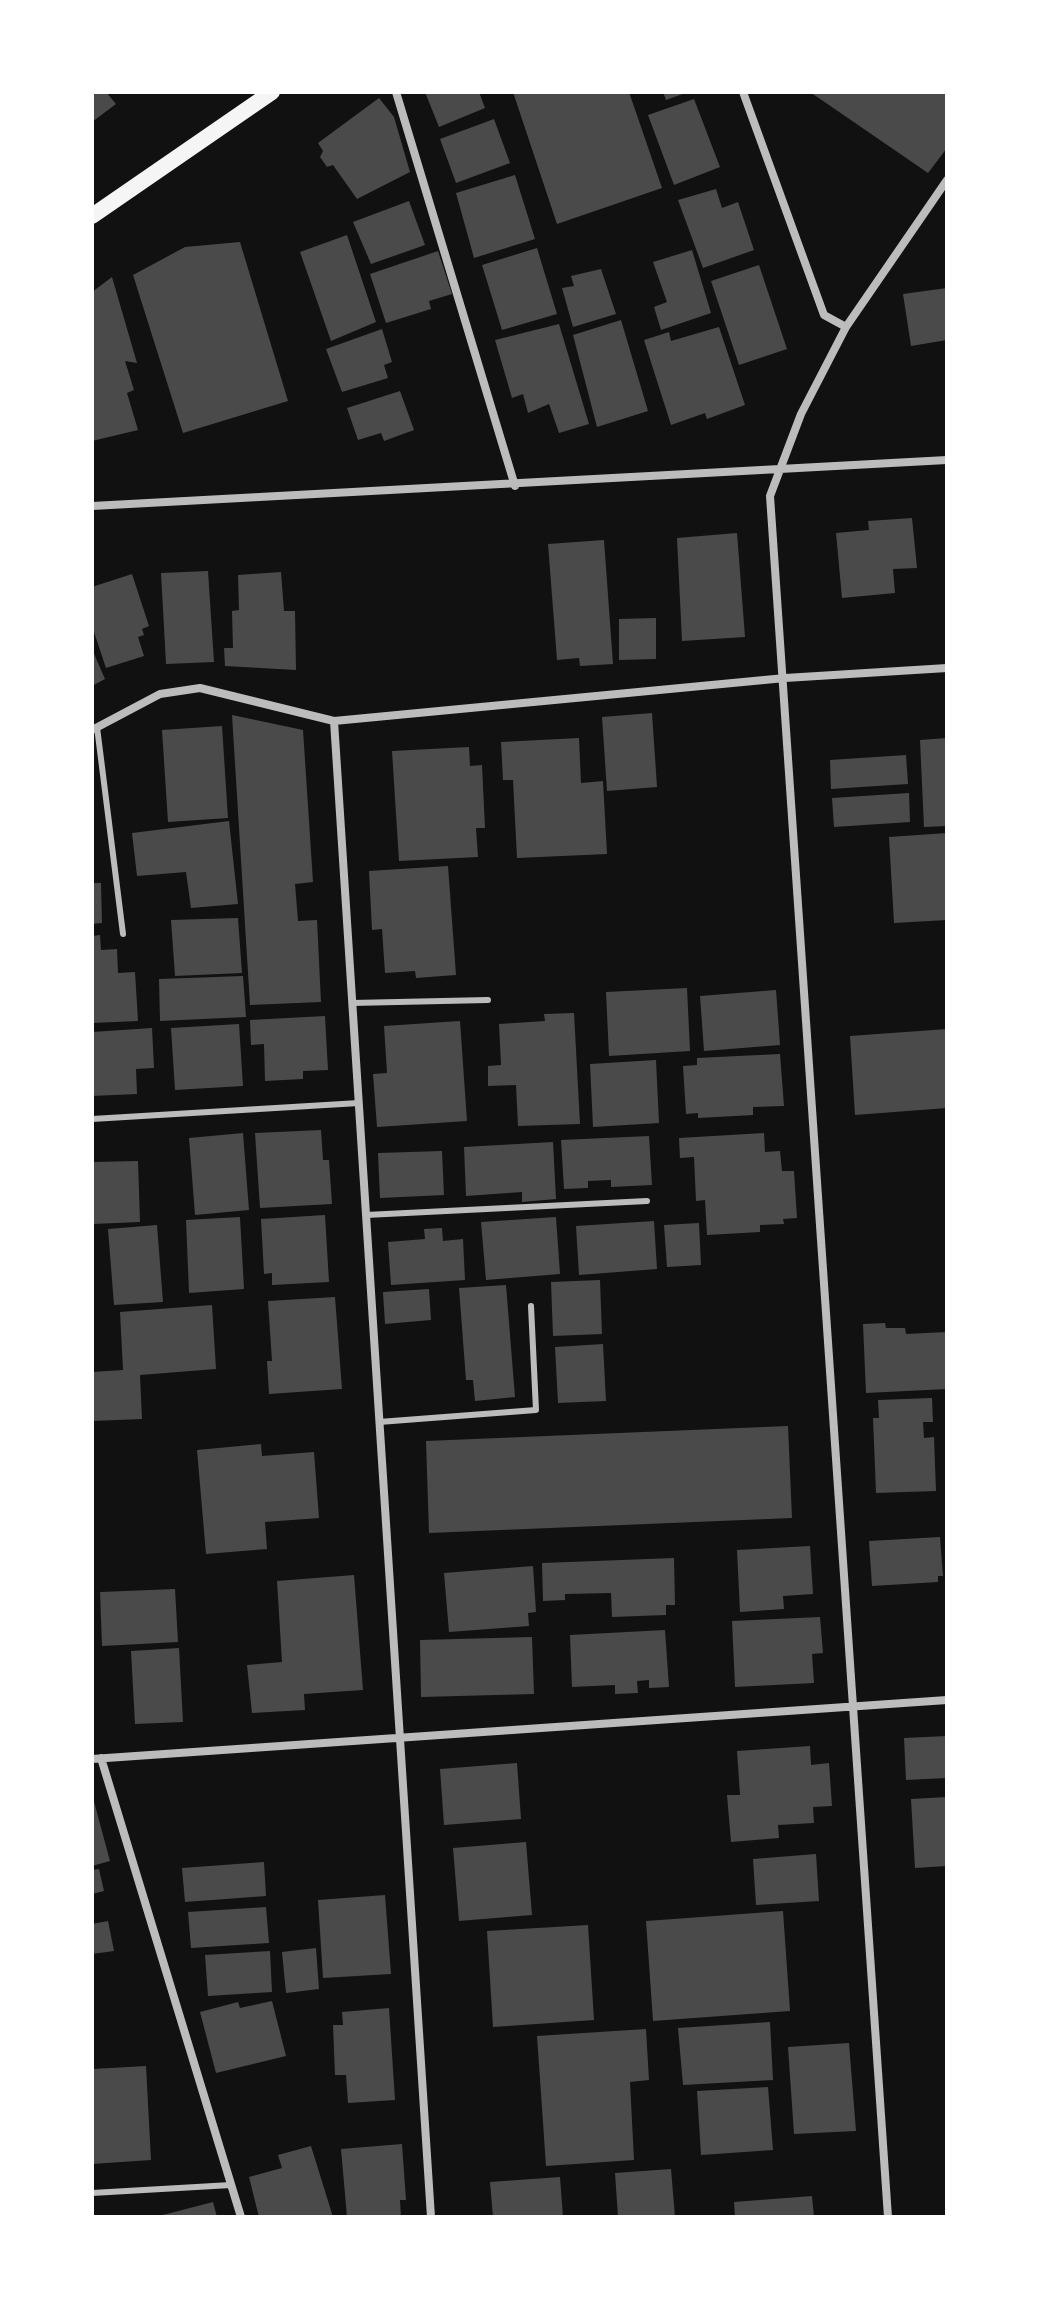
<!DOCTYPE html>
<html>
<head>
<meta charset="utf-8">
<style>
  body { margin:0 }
  #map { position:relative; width:1039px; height:2309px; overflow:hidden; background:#111; font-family:Arial,sans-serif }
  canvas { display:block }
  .frame { position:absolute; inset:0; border:94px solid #fff; pointer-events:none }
</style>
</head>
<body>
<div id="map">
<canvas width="1039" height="2309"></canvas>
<div class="frame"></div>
</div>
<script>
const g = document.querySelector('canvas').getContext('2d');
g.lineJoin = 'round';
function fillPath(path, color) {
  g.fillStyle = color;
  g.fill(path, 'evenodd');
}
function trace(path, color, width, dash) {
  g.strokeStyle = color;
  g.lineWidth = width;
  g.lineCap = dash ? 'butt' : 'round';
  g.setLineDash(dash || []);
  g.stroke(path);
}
fillPath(new Path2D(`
  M92,92H106L116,104L92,122Z
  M425,92H479L485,108L439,127Z
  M513,92H629L662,188L557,224Z
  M663,92H688L666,100Z
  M810,92H947V148L928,173Z
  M379,98L394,117L410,172L357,199L333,165L327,167L320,157L323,151L318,143Z
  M694,99L720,167L674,185L648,115Z
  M494,119L510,163L456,183L440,139Z
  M515,175L535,239L474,258L456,193Z
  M716,189L722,208L738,202L754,250L703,268L678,200Z
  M409,201L425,245L371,264L353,222Z
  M347,235L376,322L331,341L300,252Z
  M240,242L288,401L183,433L133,275L185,247Z
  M537,248L557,314L502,330L482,265Z
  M692,250L711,313L661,330L654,307L667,302L653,262Z
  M438,251L452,294L429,301L431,309L386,323L370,274Z
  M759,265L787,349L739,365L711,281Z
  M601,269L616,314L573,327L562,288L574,286L571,276Z
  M112,277L137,363L125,361L134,390L127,393L138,430L92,441V292Z
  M947,288V340L911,346L903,294Z
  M621,320L648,411L597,427L573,335Z
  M559,324L589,424L559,433L549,404L528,413L523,394L512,398L495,340Z
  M719,327L745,405L707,419L705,413L671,425L644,340L669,332L671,341Z
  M382,329L392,362L384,365L388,378L342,392L326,349Z
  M400,391L414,430L384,441L381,433L358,440L347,408Z
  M912,518L917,568L893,569L895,593L842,598L836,533L869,530L868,521Z
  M737,533L745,637L682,641L677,538Z
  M604,540L613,664L580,666L579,658L557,660L548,544Z
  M208,571L214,662L166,664L161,573Z
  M281,572L284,611H295L296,670L225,666L224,648H233L232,611L239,610L238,575Z
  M132,574L149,626L142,629L144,635L138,637L144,656L106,668L92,626V587Z
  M656,618V659L619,660V619Z
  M92,649L105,679L92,686Z
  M652,713L657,787L607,791L602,717Z
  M232,715L303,730L313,882L295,884L298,921L317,920L321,1002L250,1005Z
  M222,726L228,818L168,822L162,730Z
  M579,738L581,783L603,781L607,854L517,858L513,780H503L501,742Z
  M947,738V826L924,827L920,740Z
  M469,747L470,766L482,765L485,828H476L478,857L399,861L392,751Z
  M906,755L908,784L831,789L830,760Z
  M909,793L910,822L834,827L832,798Z
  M229,821L238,904L191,908L186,872L137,876L132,833Z
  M947,833V920L894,923L889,837Z
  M448,866L456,975L416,978L415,971L385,973L382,929L372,930L369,871Z
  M92,883H101L102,923L92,924Z
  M238,918L242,973L175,976L171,920Z
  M100,935L101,950L117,949L118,973L135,972L138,1021L92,1023V936Z
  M243,976L246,1017L160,1021L159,979Z
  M687,988L690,1051L609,1056L606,992Z
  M776,990L780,1045L704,1051L700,996Z
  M574,1013L580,1124L518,1126L516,1085L488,1086V1066L501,1065L499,1024L545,1021L544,1014Z
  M325,1016L328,1070L303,1071V1079L265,1081L264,1044L251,1045L250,1020Z
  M460,1021L467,1121L377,1127L373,1074L387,1073L384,1026Z
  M239,1024L243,1086L175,1090L171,1028Z
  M152,1028L154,1068L136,1069L137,1094L92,1096V1032Z
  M947,1029V1108L855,1115L850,1036Z
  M780,1054L784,1106L753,1107V1115L698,1118V1113L686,1114L683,1066L697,1065V1058Z
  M656,1060L659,1123L593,1127L590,1064Z
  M321,1130L323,1160H329L332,1204L260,1208L255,1133Z
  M243,1133L249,1210L195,1215L189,1138Z
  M764,1133L765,1152L780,1151L782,1171H794L797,1218L783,1219L784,1224L760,1225V1232L707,1235L705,1200L696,1201L694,1157L680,1158L679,1138Z
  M649,1136L652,1185L611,1187V1180L588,1181V1188L564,1189L561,1140Z
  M553,1142L556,1199L522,1202V1192L466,1196L464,1147Z
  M442,1151L444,1195L380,1198L378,1153Z
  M138,1161L140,1222L92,1224V1162Z
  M325,1215L329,1282L272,1285V1273L264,1274L261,1219Z
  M240,1217L244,1289L189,1293L186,1220Z
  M556,1217L560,1274L486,1280L481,1222Z
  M654,1221L657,1269L579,1275L576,1226Z
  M699,1223L701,1265L667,1267L664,1225Z
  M157,1225L163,1302L114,1305L108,1229Z
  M442,1228L443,1241L463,1239L465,1280L391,1285L388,1242L425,1239L424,1229Z
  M600,1280L602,1334L553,1336L551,1282Z
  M506,1285L515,1397L475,1401L473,1380H466L459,1288Z
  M429,1289L431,1320L385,1324L383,1292Z
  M335,1297L342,1389L269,1394L267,1361H272L268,1301Z
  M212,1305L216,1369L140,1375L142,1419L92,1421V1372L123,1370L120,1312Z
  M885,1323L886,1328H905L906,1334L947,1332V1389L866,1393L863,1324Z
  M603,1344L606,1401L558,1403L555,1347Z
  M932,1398L933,1422H923L924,1438L934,1437L936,1491L876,1493L873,1418H879L878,1400Z
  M788,1426L792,1518L429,1533L426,1441Z
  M261,1444L262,1456L314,1452L319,1518L265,1522L267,1549L206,1554L197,1450Z
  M940,1537L943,1576H938V1582L872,1586L869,1541Z
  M810,1546L813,1594L783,1596L784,1609L740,1612L737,1550Z
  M674,1558L675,1605H666V1615L612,1617L611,1593L565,1594V1600L543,1601L542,1563Z
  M533,1566L536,1612L528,1613L529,1626L449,1632L444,1573Z
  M354,1575L363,1690L304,1694L305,1710L252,1713L247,1665L282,1662L277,1581Z
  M175,1589L178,1642L102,1646L100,1592Z
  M820,1617L823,1653L812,1654L814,1683L735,1687L732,1621Z
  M665,1630L669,1687L649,1688V1680L637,1681L638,1693L615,1694V1685L572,1687L570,1635Z
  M532,1637L534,1694L421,1697L420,1640Z
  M179,1648L183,1722L135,1724L131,1651Z
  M947,1736V1778L906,1780L904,1738Z
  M810,1746L811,1765L829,1763L832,1806L813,1807L814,1823L778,1825L779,1838L731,1842L727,1795H740L737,1751Z
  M517,1763L521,1819L444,1825L440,1769Z
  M92,1794L110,1861L92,1866Z
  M947,1797V1866L915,1868L911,1799Z
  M526,1842L532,1915L459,1921L453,1848Z
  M816,1854L819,1901L756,1905L753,1859Z
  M264,1862L266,1896L185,1902L182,1868Z
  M99,1869L104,1891L92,1894V1870Z
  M385,1895L391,1974L323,1978L318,1900Z
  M266,1907L269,1943L191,1948L188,1912Z
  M783,1911L790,2011L653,2021L646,1921Z
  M108,1921L114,1951L92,1954V1924Z
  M588,1925L594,2020L493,2027L487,1931Z
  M316,1948L319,1989L286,1993L282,1952Z
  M270,1951L272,1992L208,1996L205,1955Z
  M272,2001L286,2056L216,2073L200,2012L238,2002L240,2008Z
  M389,2008L395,2100L348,2103L346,2075H335L333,2025H343L342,2012Z
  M770,2022L773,2080L683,2085L678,2028Z
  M646,2029L649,2080L630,2082L634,2160L546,2166L537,2036Z
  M849,2043L856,2131L794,2134L788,2047Z
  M146,2066L151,2160L92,2164V2069Z
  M768,2087L773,2150L701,2155L697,2091Z
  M402,2144L406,2200H400L401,2217H347L341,2149Z
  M311,2146L333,2217H259L249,2177L282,2168L278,2155Z
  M671,2169L675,2217H618L615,2173Z
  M560,2177L563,2217H493L490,2182Z
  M812,2196L814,2217H735L734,2202Z
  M213,2202L217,2217H159V2216Z`), '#4a4a4a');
trace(new Path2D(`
  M97,727L123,934
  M352,1003L488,1000
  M92,1119L359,1103
  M366,1215L647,1201
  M379,1422L536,1410L531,1306
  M92,2193L231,2185`), '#bcbcbc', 6);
trace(new Path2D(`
  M396,92L515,486
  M743,92L824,315L846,327
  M92,506L947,460
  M334,721L431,2217
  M92,730L160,694L200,688L334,721L785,678L947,668
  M101,1758L241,2217
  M92,1759L947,1700
  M888,2217L770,496L801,414L846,327L947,180`), '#bcbcbc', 8);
trace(new Path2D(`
  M92,216L272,92`), '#f5f5f5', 16);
</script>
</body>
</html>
